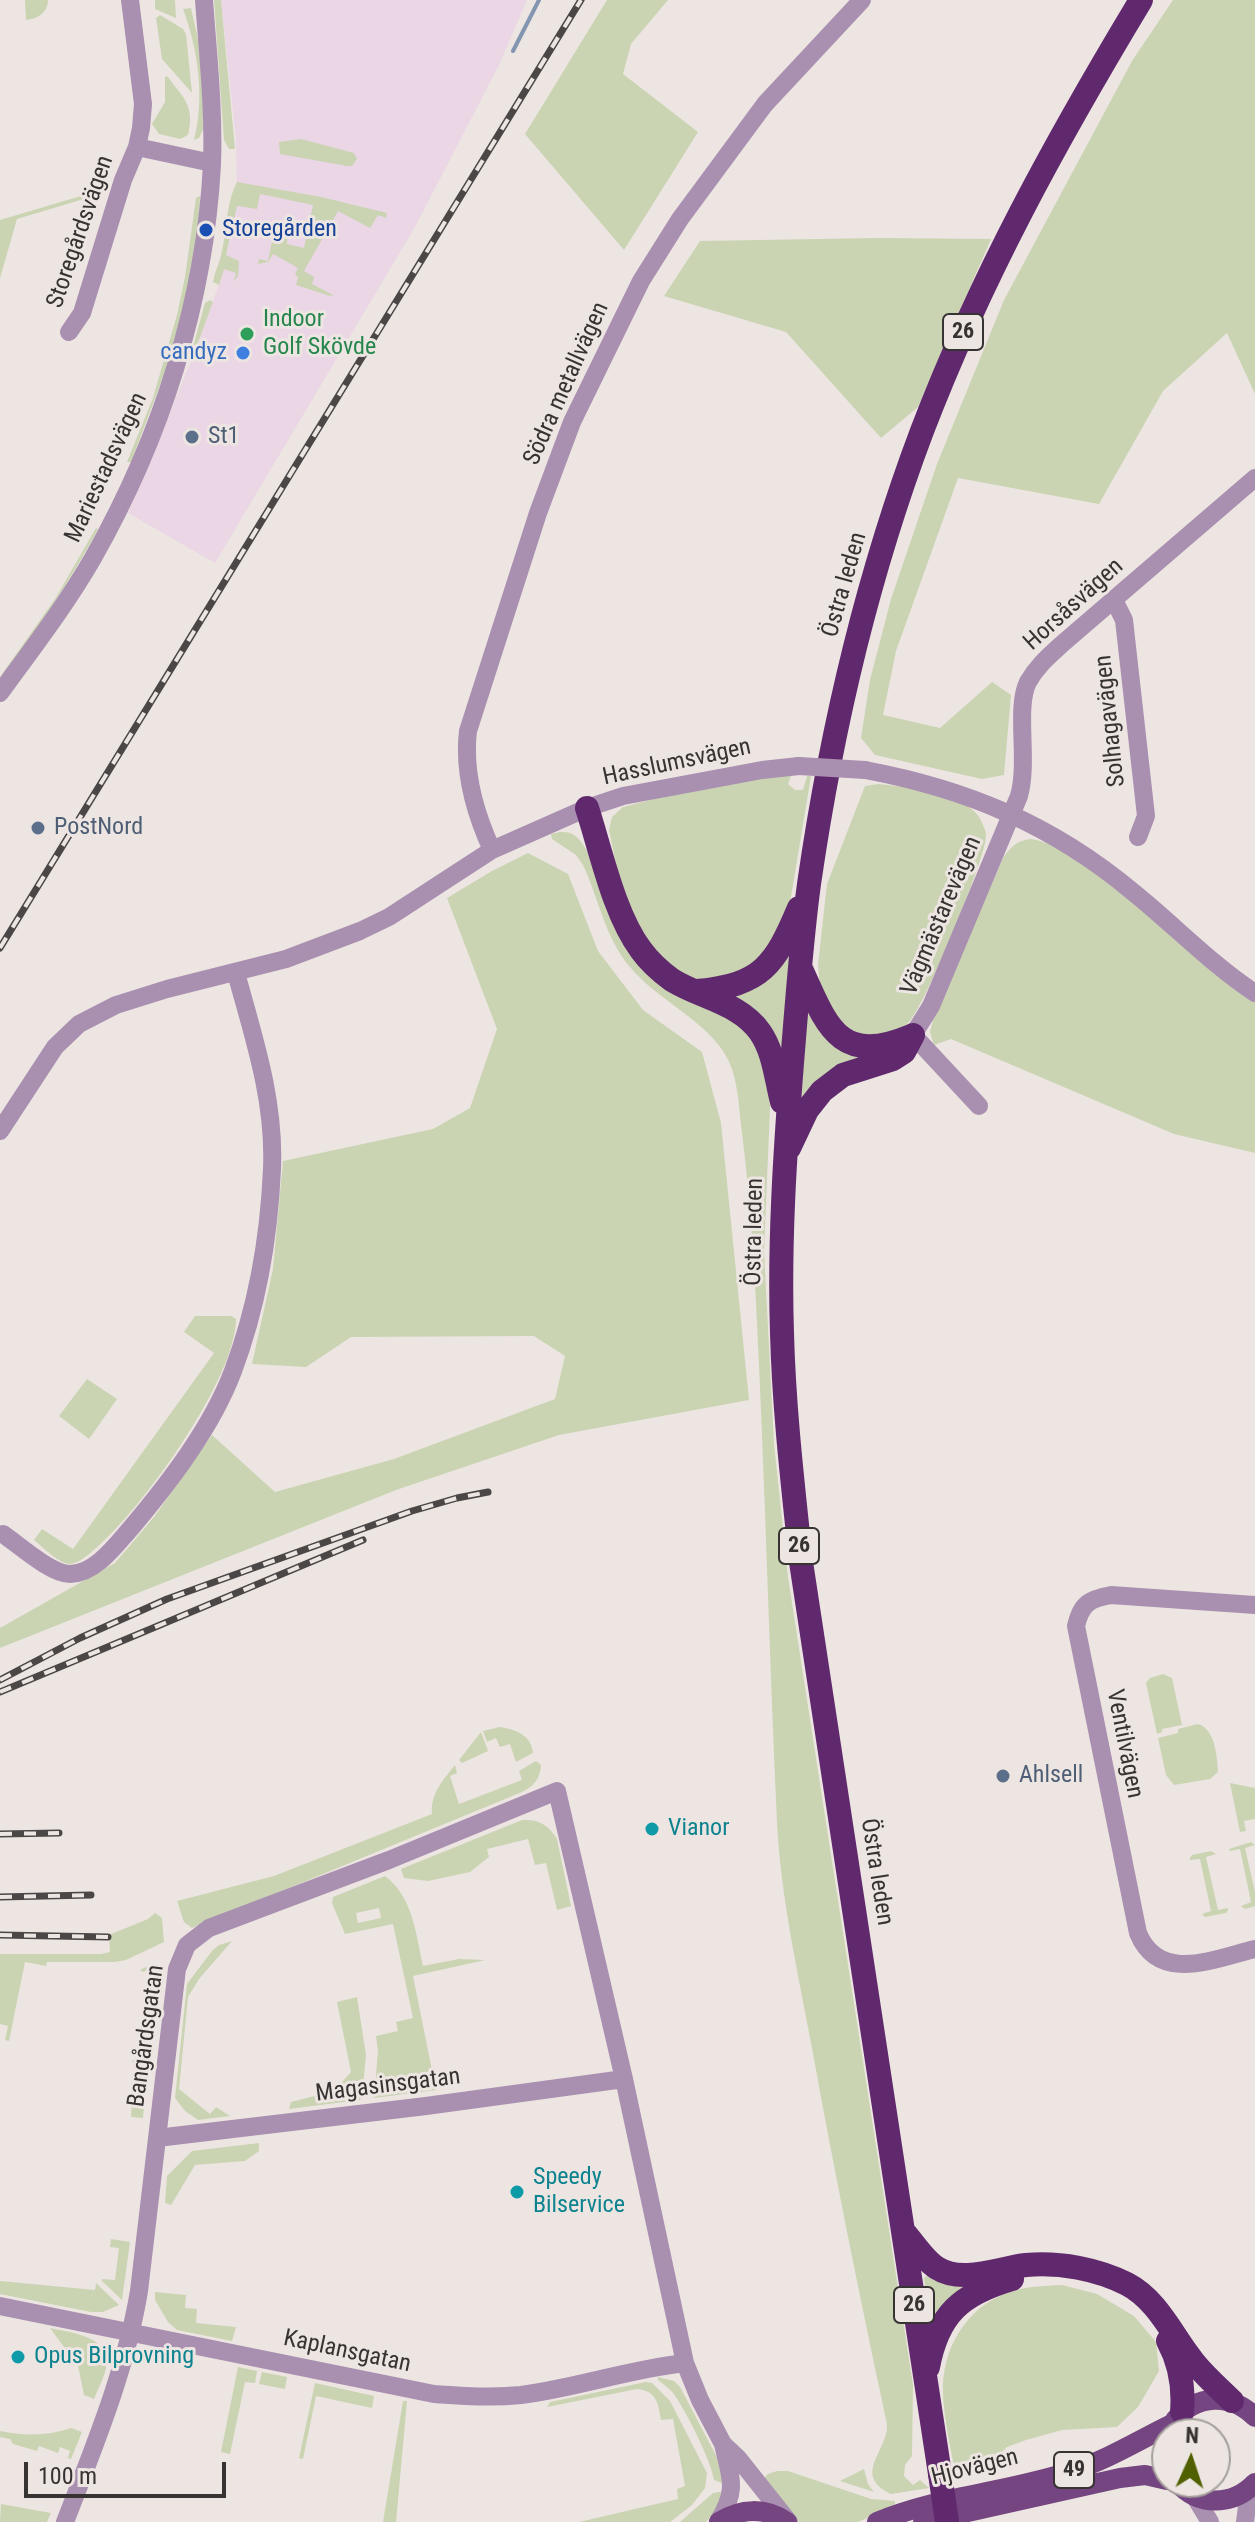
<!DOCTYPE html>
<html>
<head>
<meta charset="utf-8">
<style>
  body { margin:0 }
  #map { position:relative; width:1255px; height:2522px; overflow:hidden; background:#ede5e2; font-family:"Roboto Condensed",sans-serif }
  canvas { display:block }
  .north { position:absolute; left:1151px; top:2418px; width:80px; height:80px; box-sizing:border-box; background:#ede5e2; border:2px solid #a49e9c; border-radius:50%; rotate:3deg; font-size:22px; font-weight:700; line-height:32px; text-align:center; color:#363332 }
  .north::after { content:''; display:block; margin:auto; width:28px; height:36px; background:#505f00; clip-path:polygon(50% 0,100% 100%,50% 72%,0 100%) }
  .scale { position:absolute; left:24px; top:2462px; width:202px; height:36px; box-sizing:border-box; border:4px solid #363332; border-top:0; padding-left:10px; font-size:24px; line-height:28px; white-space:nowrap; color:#363332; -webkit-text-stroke:6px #ede5e2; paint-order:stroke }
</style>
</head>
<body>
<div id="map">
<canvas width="1255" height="2522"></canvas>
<div class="north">N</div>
<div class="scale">100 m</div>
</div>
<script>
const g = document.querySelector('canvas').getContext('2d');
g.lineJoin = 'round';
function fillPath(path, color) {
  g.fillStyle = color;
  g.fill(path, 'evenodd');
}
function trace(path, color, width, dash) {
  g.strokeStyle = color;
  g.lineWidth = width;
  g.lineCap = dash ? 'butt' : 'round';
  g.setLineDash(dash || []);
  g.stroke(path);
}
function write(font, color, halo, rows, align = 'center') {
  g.font = font + ' "Roboto Condensed",sans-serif';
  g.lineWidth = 6;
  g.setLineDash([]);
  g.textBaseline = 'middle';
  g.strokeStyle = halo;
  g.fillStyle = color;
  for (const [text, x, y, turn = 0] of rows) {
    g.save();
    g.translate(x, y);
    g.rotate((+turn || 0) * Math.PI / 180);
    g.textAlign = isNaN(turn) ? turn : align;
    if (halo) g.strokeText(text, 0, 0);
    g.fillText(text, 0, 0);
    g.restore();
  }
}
fillPath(new Path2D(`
  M221,0H527L499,65L415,227L215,563L128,513L192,359L221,279L237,205L236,140Z`), '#ead6e5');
fillPath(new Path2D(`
  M25,0H48C48,12 38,19 26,20Z
  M155,0H175L176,18L155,9Z
  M214,0H221L235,149H229L224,140Z
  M607,0H668L631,44L623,74L698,132L624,250L525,134Z
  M1173,0H1255V394L1227,333L1163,391L1099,504L958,478L896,651L883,715L940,728L992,682L1011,695L1004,775L982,779L875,755L861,738L870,680L891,599L937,464L1004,300L1132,61Z
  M191,8L200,48L204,116L203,130L199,138L194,140C205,98 198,49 183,9Z
  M160,15L183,29L186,34L192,93L162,59L156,18Z
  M167,76C184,99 195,105 188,135L180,139L159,134L152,124L165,102V77Z
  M301,139L354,153L357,159L352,166H347L280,154L279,142Z
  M237,182L321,197L387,213L386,218L378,215L370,228L338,211L304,271L314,277L312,284L333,295L330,296L296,285L298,277L295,274L298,268L273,254L268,262L258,264L259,259L268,261L274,232L288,235L287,244L304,248L313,205L260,194L257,209L237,206L226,255L239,261L238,276L234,281L236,273L224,269L219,285L213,282C215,271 220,262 222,251C227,228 226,203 237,182Z
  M108,188L107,192L17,219L0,278V220Z
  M200,196L198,238L175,345L131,462H127L153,398L177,315L185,277L196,198Z
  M878,238L991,239L918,407L881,438L786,332L664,296L700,241Z
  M210,300L213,302L192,359L190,358L205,303Z
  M96,528L98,529C69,583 35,632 0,682V677L55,599Z
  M777,775L791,776L788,784L795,790H803L807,776H811L787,921L748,973L693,980L675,971L652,950L636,926L619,880L609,830L612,817L623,807L678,793Z
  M878,784C903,786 959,793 976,813C980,817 986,830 986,835C987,856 924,1007 909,1022C894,1038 871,1034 851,1036L820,990L818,965L827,884L865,786Z
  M560,832C564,832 569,832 572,834C594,844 606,911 617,933C646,990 693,1002 747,1027L771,1084L764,1251L774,1444L788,1577L913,2385L912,2456L905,2465L904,2476L913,2485L920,2480L929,2488L891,2494C853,2476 885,2453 887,2428C887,2423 886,2419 885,2415C859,2293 834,2170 812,2048C798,1973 781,1899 777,1823C769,1650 765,1477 756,1303C753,1246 749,1190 742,1133C739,1112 739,1090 732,1069C717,1024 659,1003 630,967C605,938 599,899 583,865L576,855L552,839L551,834Z
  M1030,839C1069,843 1127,897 1158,923C1191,949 1223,975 1255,1001V1153L1174,1134L951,1039L934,1045L930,1032L933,1020L1003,858C1011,847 1016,841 1030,839Z
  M528,853L568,874L598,951L643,1010L702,1052L721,1123L749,1400L559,1435L396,1490L0,1648V1628L115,1563L154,1517L212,1435L275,1492L394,1459L555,1399L565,1356L534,1336L351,1337L306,1367L252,1364L273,1269L283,1161L433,1129L470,1108L497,1029L447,898L492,871Z
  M790,944L781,1057L723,994Z
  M808,1007L876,1052L801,1108L806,1014Z
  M195,1316H231L236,1319C236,1379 141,1510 96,1548C89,1554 80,1563 70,1564C59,1564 43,1547 34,1540L42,1529L73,1549L214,1353L184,1332Z
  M87,1379L117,1399L89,1439L59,1416Z
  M1163,1674L1172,1678L1182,1725L1162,1729V1732L1157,1734L1146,1683L1150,1678Z
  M1198,1724C1215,1729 1217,1755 1218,1772L1210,1779L1174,1785L1166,1775L1158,1738L1178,1733V1729Z
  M500,1727C517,1730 531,1735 533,1753L516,1762L510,1744L500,1747L496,1738L487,1742L483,1731Z
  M481,1732L488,1751L462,1763L459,1760Z
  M536,1761L541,1765C540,1779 534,1786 522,1792L192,1928L184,1922L177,1901L274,1876L432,1814C430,1794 443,1780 455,1765L457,1773L450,1776L459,1804L522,1780L519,1771Z
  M1230,1783L1255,1788V1819L1244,1821L1246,1831L1240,1832Z
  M522,1820C538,1819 548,1824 557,1839L571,1906L557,1910L546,1863L535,1865L528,1839L487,1849L489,1857L470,1872L428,1881L404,1878L401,1869Z
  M1251,1842L1255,1845L1245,1848L1255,1892V1906L1245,1909L1241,1906L1251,1902L1240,1849L1230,1851L1229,1849Z
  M1211,1851L1216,1854L1206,1857L1218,1910L1228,1908V1910L1226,1913L1205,1917L1202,1914L1211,1911L1200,1859L1190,1860V1858L1192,1855Z
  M385,1876C413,1897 416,1934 423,1966L459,1959L485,1960L413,1976L436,2090L374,2098L378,2051L376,2036L398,2031L396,2022L413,2018L393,1924L345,1934L332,1903L333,1897ZM379,1908L381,1918L358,1923L356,1913Z
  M155,1913L162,1918L164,1942L126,1960L115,1962H47L46,1966L25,1962L9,2041L5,2040L8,2026L0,2024V1954H101L110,1952L109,1935L148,1919Z
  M232,1941L199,1979L188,1997L179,2089L210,2114L216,2107L230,2116L198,2120L185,2111L175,2098L187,1984L212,1951L219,1945Z
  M152,1964L158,1968L150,2055L148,2066L139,2068L132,2061L144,2052L153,1973L149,1969L143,1972L140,1970Z
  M357,1997L366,2055L362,2096L360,2100L289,2109L291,2102L334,2091L351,2072L337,2002Z
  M142,2082L146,2084L143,2118L131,2117L132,2099H140Z
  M259,2143V2151L245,2161L195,2165L171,2205L165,2203L167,2176L192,2151Z
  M111,2239L130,2242L122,2300L102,2281V2279L115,2280L119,2248L110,2247Z
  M928,2275L982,2279L933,2323L930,2322L924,2278Z
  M0,2281L95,2290L96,2283L119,2305L103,2312H91L0,2294Z
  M1062,2285L1097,2294L1134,2316L1156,2342L1159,2371L1138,2407L1117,2427L1062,2430L1026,2440L1007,2447L981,2472L968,2474L962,2470L955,2473C951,2448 944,2420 943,2394C941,2351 965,2308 1007,2293C1024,2286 1044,2286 1062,2285Z
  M155,2292L186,2295L185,2308L197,2309L196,2323L236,2327L232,2341L177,2330L168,2322L155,2300Z
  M50,2328C72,2333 112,2336 106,2368C104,2378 98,2389 94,2399L84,2395L78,2366Z
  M238,2367L257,2371L255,2383L245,2382L230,2454L221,2452Z
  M262,2372L287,2377L285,2389L259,2384Z
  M658,2377L674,2381L680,2387L719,2461L725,2484L714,2480C711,2460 685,2409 673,2393C669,2388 663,2384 658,2380Z
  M646,2382L652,2383L670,2401L707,2473L705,2488L692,2505L670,2522H579L678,2499L677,2489L685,2486L673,2419L661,2420C658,2403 657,2391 637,2389L547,2407L550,2402Z
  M315,2383L374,2396L372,2408L316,2396L303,2459L299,2458Z
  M403,2401H407L396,2522H383Z
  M71,2428L82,2432L71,2459L68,2458L70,2451L60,2447L58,2453L39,2446L37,2451L13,2444L10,2439L0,2437V2431C25,2436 47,2436 71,2428Z
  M864,2469L868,2484L874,2492L840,2481Z
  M777,2471H788L871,2499L895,2501V2506L858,2522H799L762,2480L768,2474Z
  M725,2491L718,2508L706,2522H680L713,2493Z
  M1,2504L51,2513L47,2522H0Z`), '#cad4b2');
trace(new Path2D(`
  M513,51L539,0`), '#8396b1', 4);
trace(new Path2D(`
  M137,147L212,163
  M69,332L82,313L123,180L137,147L141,128L143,104L130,0
  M1114,600L1124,620L1146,816L1138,837
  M0,693C32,649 66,605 93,558C161,438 205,302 212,164C214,109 208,55 204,0
  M865,770C967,789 1053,825 1133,892C1174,925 1211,964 1255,993
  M492,850C475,813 463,773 468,731L538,513L572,422L641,281L680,219L765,104L862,0
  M979,1106L913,1035L931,1006L1019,796C1029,761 1015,708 1028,682C1037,666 1049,656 1062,644L1255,478
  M0,1131L55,1047L79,1024L116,1005L167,989L286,959L360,931L389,917L492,850L587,808L623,796L762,770L799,766
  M3,1534C19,1545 51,1574 70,1574C95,1574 116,1545 131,1528C169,1483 212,1427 233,1371C257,1307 269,1237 272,1169C275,1101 254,1038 236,973
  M1255,1605L1111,1595C1089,1599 1081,1604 1076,1626L1138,1933C1159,1984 1214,1959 1255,1949
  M157,2138L426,2106L624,2079
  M0,2306L434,2394C464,2396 492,2398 521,2395C576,2388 630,2369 685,2363
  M1195,2497L1210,2522
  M65,2522C94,2447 126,2370 139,2291L177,1969L187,1945L209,1928L389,1860L557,1791L624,2079L685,2363L700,2400L723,2444L738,2458L789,2522
  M718,2522C738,2489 731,2480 723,2444
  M1245,2522L1249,2490`), '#a98fb0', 18);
trace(new Path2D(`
  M1175,2420C1197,2394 1231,2393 1255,2417
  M1167,2436L1165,2451L1167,2465
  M1177,2482C1198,2507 1233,2506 1255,2483
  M719,2522C741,2508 765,2507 787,2522
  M877,2522C939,2496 1009,2492 1072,2471C1107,2460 1139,2440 1172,2424
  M923,2522L1120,2478L1145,2475L1167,2480`), '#744580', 20);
trace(new Path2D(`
  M587,808C601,851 614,914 641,950C649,961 661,972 672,980C701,998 740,1003 760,1032C774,1052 776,1079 782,1102
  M802,971C827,1026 839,1066 911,1036
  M697,991C762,985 775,965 799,908
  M789,1148L807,1110L822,1091L843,1075L893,1059L904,1052L913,1035
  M904,2232C914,2243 924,2260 937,2268C962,2284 999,2268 1026,2265C1060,2262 1097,2269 1127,2284C1156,2299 1171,2332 1190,2357C1201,2373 1218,2387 1232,2401
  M1168,2341C1180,2363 1184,2387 1182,2412
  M928,2367C938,2314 961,2294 1012,2279
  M940,2474L801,1562C793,1486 784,1410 782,1333C779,1243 785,1153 792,1063C797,1003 801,943 809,884C831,732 868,574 922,431C981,277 1056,141 1141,0`), '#60296d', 24);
const rail = new Path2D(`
  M0,948L581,0
  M0,1680L80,1638L167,1599L412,1511L457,1498L488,1492
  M0,1692L363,1540
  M0,1834L59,1833
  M0,1897L91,1895
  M0,1935L108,1937`);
trace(rail, '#4a4746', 7);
trace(rail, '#ede5e2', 4, [12]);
trace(new Path2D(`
  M799,766L865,770`), '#a98fb0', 18);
trace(new Path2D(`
  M940,2474L947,2522`), '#60296d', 24);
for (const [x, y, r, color] of [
  [206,230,8,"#1a4fb4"],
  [247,334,8,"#2e9e5b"],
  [243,353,8,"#3f7fe0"],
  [192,437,8,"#5c6f8a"],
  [38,828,8,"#5c6f8a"],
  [1003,1776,8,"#5c6f8a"],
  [652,1829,8,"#0f9aa8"],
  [517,2192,8,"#0f9aa8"],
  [18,2357,8,"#0f9aa8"]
]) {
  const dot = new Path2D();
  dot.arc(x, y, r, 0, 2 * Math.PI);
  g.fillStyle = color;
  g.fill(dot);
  trace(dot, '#ede5e2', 3);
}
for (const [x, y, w] of [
  [963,332,40],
  [799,1546,40],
  [914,2305,40],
  [1074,2470,40]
]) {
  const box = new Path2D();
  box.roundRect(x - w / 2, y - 18, w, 36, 6);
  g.fillStyle = '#ede5e2';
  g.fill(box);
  trace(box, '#363332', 2);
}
write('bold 22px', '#363332', null, [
  ["26",963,332],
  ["26",799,1546],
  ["26",914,2305],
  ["49",1074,2470]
]);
write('24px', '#164399', '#ede5e2', [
  ["Storegården",222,230]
], 'left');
write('24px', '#363332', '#ede5e2', [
  ["Storegårdsvägen",81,232,-71],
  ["Södra metallvägen",567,384,-66],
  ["Mariestadsvägen",107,468,-65],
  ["Östra leden",845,585,-74],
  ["Horsåsvägen",1074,605,-42],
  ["Solhagavägen",1111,721,-96],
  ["Hasslumsvägen",677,763,-12],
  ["Vägmästarevägen",942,916,-67],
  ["Östra leden",755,1232,-89],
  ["Ventilvägen",1124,1744,79],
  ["Östra leden",876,1872,81],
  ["Bangårdsgatan",147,2036,-82],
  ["Magasinsgatan",388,2086,-7],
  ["Kaplansgatan",347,2352,12],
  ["Hjovägen",975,2468,-14]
]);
write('24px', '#27864d', '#ede5e2', [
  ["Indoor",263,320],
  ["Golf Skövde",263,348]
], 'left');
write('24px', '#366cbe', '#ede5e2', [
  ["candyz",227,353]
], 'right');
write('24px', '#4e5e75', '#ede5e2', [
  ["St1",208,437],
  ["PostNord",54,828],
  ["Ahlsell",1019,1776]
], 'left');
write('24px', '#0d838f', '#ede5e2', [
  ["Vianor",668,1829],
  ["Speedy",533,2178],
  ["Bilservice",533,2206],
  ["Opus Bilprovning",34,2357]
], 'left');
</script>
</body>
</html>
